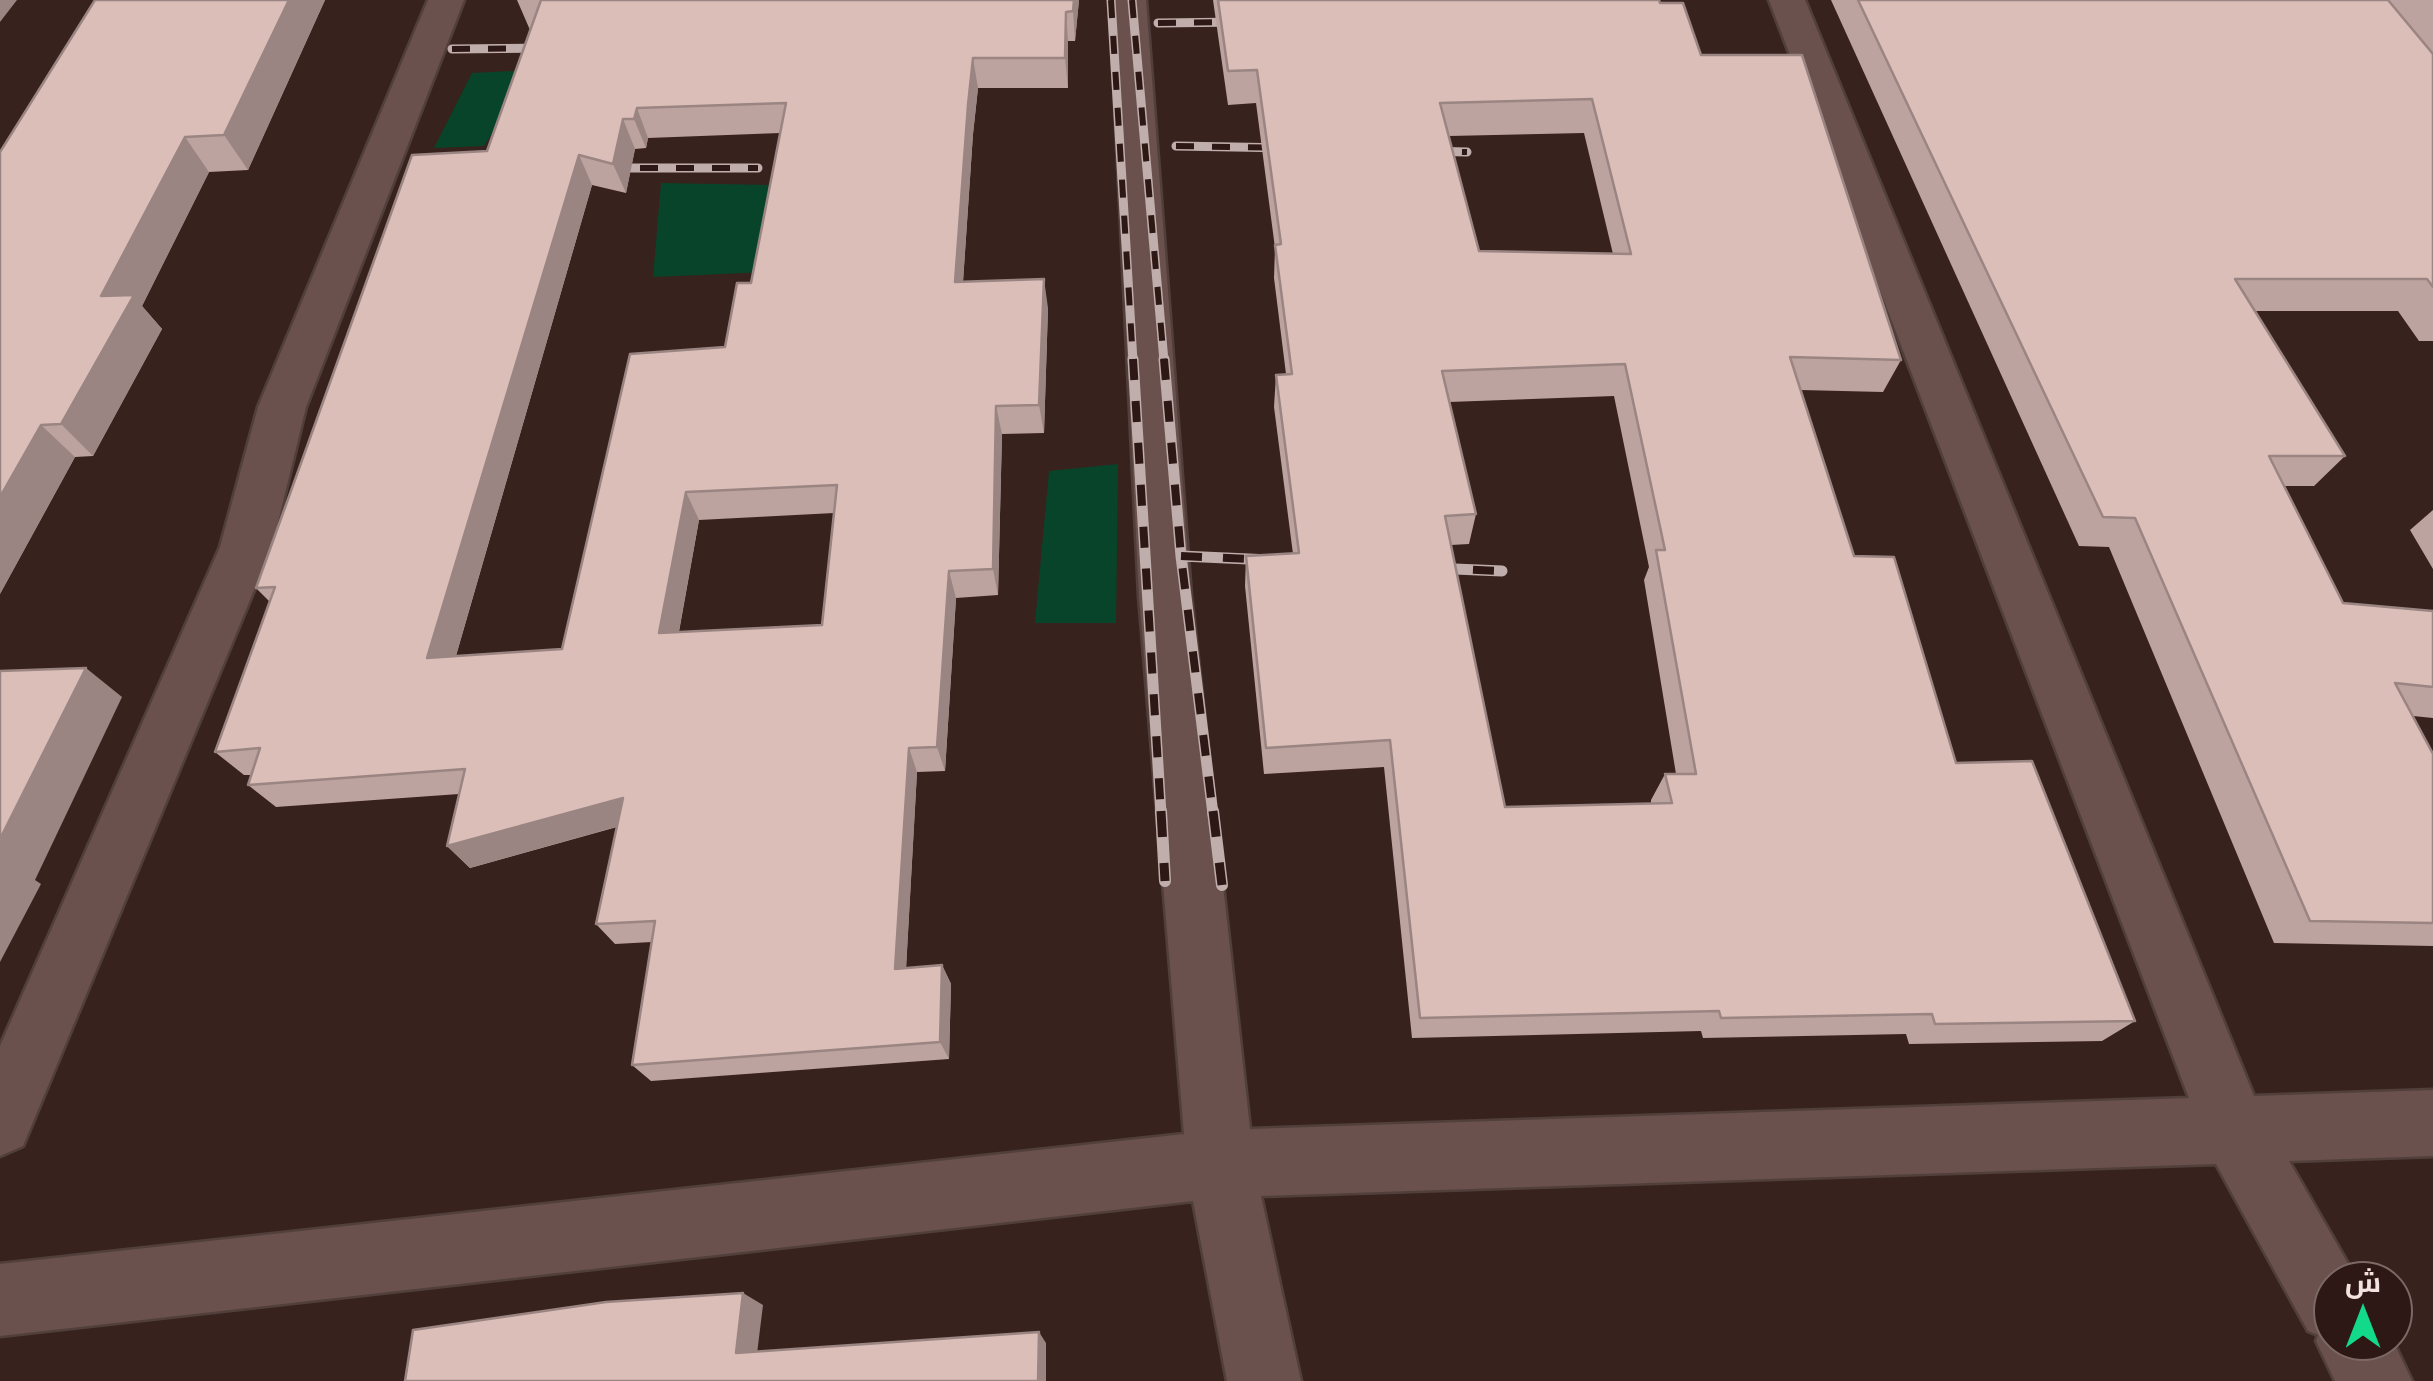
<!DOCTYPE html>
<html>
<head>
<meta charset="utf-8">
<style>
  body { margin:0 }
  #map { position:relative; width:2433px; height:1381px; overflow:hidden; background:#38221e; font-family:"Libre Baskerville",Cairo,serif }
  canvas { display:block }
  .north { position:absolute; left:2313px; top:1261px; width:100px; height:100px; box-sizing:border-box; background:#2e1815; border:2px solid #7c6966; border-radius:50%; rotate:0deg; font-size:28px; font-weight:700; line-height:40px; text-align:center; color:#f2e2e0 }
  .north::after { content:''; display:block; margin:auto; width:35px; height:45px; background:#13d98a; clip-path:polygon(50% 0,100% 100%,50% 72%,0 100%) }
</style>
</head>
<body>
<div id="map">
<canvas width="2433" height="1381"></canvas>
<div class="north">ش</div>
</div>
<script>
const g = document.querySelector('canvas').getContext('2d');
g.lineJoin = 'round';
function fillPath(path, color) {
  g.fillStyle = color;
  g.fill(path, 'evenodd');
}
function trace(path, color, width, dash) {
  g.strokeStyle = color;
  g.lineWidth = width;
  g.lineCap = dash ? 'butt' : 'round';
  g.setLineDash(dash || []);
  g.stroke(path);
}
fillPath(new Path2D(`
  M532,70L484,146L434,148L472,73Z
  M661,183L774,185L768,272L653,277Z
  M1118,464L1116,623H1035L1049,471Z`), '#084429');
const minor = new Path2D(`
  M428,0H464L306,407L272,547L23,1146L0,1156V1046L220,547L258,407Z
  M1110,0H1146L1191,596L1250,1129L2189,1098L1769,0H1805L2254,1096L2433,1090V1156L2289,1161L2358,1281H2333V1341H2393L2412,1381H2335L2316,1341L2318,1335L2308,1331L2216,1164L1261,1196L1301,1381H1227L1193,1201L0,1336V1264L1184,1134L1139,596Z`);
trace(minor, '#513f3c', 5);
fillPath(minor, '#6a514d');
const railFar2 = new Path2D(`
  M1111,0L1133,361
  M1132,0L1164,361
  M1158,23L1243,22
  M452,49L552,48
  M1176,146L1291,148
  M1426,151L1467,152
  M604,168H758`);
const railFar1 = new Path2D(`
  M1133,359L1161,814
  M1164,359L1181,556L1213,814
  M1181,556L1271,560
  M1431,568L1502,571`);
const rail = new Path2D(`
  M1161,811L1165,881
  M1213,811L1222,885`);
trace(railFar2, '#bfaeab', 9);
trace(railFar1, '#bfaeab', 11);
trace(rail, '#bfaeab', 12);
trace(railFar2, '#2e1815', 6, [18]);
trace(railFar1, '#2e1815', 8, [21]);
trace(rail, '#2e1815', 9, [26]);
fillPath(new Path2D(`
  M95,0H325L248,170L209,172L142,306L162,329L93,456L75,457L0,594Z
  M517,0H1079L1075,41H1068V88H978L973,134L963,282L1048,308L1044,433L1002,434L998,595L956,598L945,771L917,772L906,968L942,965L951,984L949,1059L651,1081L632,1065L652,942L615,944L596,924L617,827L470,868L447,846L459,794L276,807L248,785L251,775H244L215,752L270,602L256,588L487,151L530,30ZM780,133L751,283L725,347L562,649L456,656L592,185L626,193L635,149L646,148L648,138ZM834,513L822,625L679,632L699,520Z
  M1213,0H1659L1701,55L1901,360L1883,392L1801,390L1854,556L1956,763L2135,1021L2102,1041L1909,1044L1906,1034L1703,1038L1701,1031L1412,1038L1384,767L1264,774L1245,586L1246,556L1293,554L1274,407L1276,375L1286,374L1274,278L1275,248L1256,103L1228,105ZM1584,133L1613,254L1479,251L1449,136ZM1614,396L1649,567L1644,580L1676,774H1665L1651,800V804L1505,807L1451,545L1469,544L1476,514L1449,402Z
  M1831,0H2433V341H2419L2398,311H2254L2345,456L2314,486H2284L2343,603L2433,611V718L2413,716L2433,754V946L2274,943L2109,547L2079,546Z
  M2433,510V569L2410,530Z`), '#bda39f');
fillPath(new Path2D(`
  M0,0H17L0,22Z
  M289,0H325L248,170L224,135Z
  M1074,0H1079L1075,41L1073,11Z
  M1066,12L1068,41V88L1065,58Z
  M973,58L978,88L973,134L961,311L955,282L968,105Z
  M637,108L648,138L646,148L634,119Z
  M623,119L635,149L626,193L613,164Z
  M185,137L209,172L142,306L162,329L93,456L61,424L101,296Z
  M579,155L592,185L448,683L427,658Z
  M1044,279L1048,308L1044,433L1039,405Z
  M996,406L1002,434L998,595L993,569Z
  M41,425L75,457L0,594V497Z
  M686,492L699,520L674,658L659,633Z
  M949,571L956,598L945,771L937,747Z
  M86,668L122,697L35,880L41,884L0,962V839Z
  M909,748L917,772L905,988L895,969Z
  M623,798L640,820L470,868L447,846Z
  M942,965L951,984L949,1059L940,1042Z
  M743,1293L763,1305L756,1362L736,1353Z
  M1039,1332L1046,1343V1381H1038Z`), '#9a8582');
const building = new Path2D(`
  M95,0H289L224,135L185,137L101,296L134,295L61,424L41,425L0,497V152Z
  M541,0H1074L1073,11L1066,12L1065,58H973L968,105L955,282L1044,279L1039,405L996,406L993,569L949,571L937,747L909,748L895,969L942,965L940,1042L632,1065L655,921L596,924L623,798L447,846L465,769L248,785L260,748L215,752L275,587L256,588L412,155L487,151ZM786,103L751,283H737L725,347L630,354L562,649L427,658L579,155L613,164L623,119H634L637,108ZM837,485L822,625L659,633L686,492Z
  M1218,0H1659L1660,3H1683L1701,55H1802L1901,360L1790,357L1854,556L1894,557L1956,763L2032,761L2135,1021L1935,1024L1932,1014L1721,1018L1719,1011L1420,1018L1390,740L1266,748L1246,556L1299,553L1276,375L1292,374L1275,245L1281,244L1257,70L1228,71ZM1592,99L1631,254L1479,251L1440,103ZM1625,364L1665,550H1656L1696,774H1665L1672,803L1505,807L1445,516L1476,514L1442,371Z
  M1858,0H2388L2433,54V287L2427,279H2235L2345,456H2269L2343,603L2433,611V687L2395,683L2433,754V923L2310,921L2135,518L2103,517Z
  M86,668L0,839V671Z
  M743,1293L736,1353L1039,1332L1038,1381H405L413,1330L606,1302Z`);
fillPath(building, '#dcbeb9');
trace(building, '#9a8582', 2.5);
</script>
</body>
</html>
